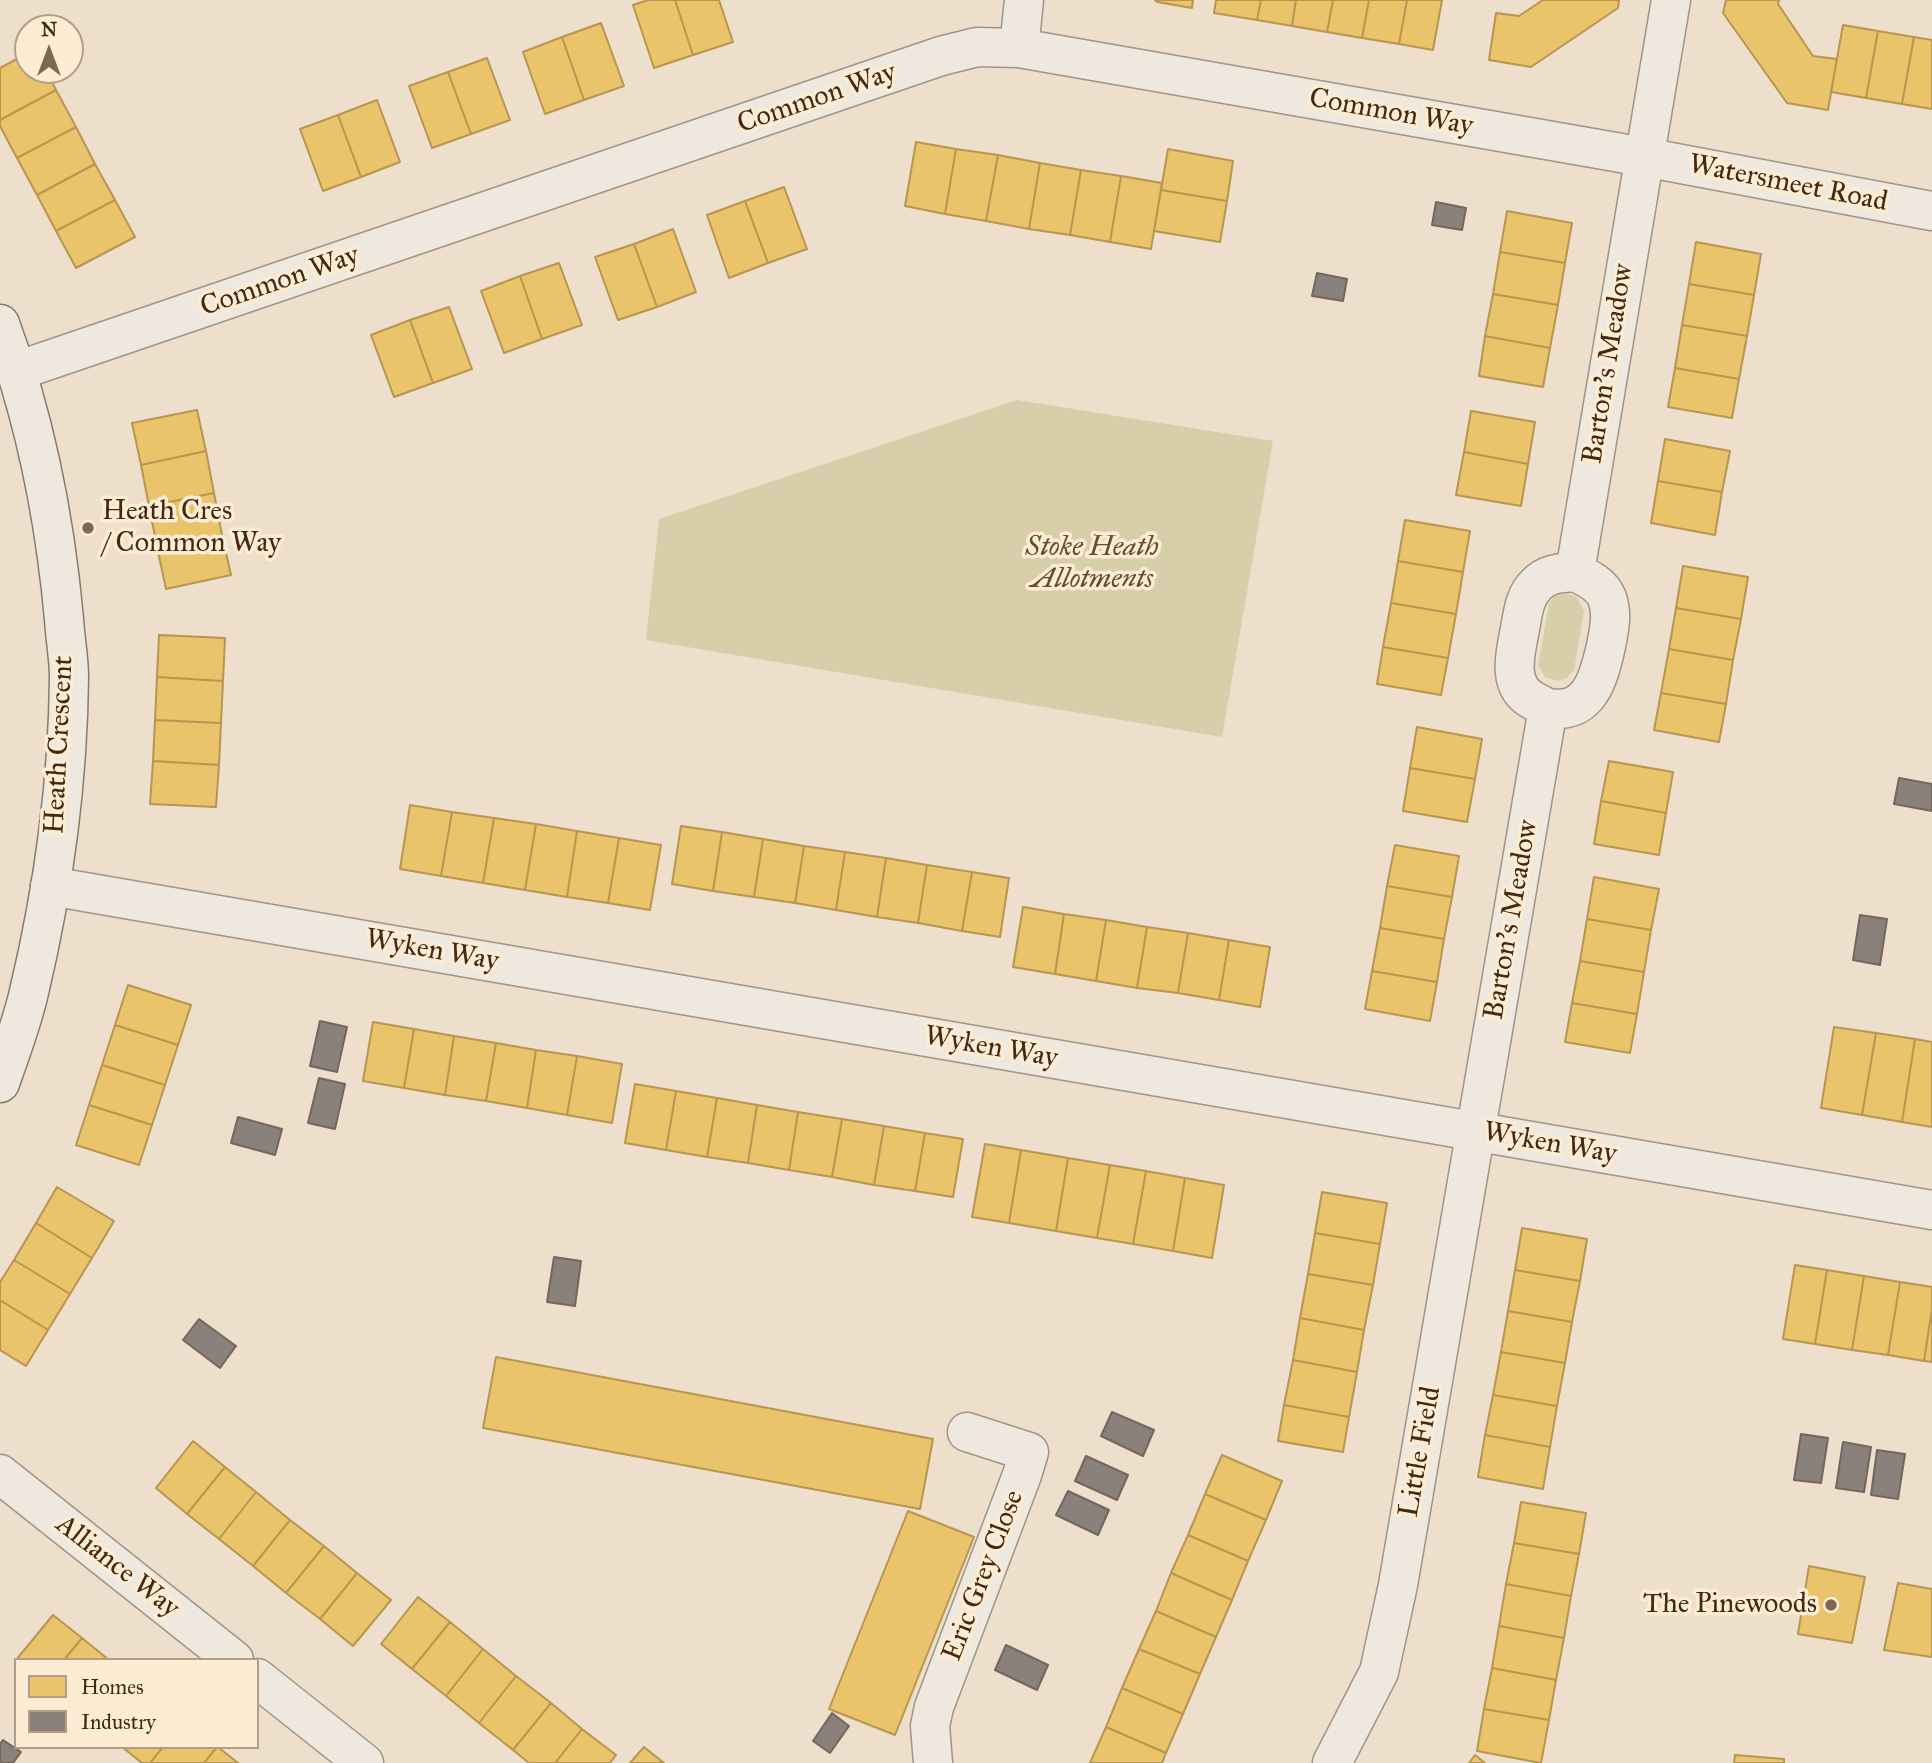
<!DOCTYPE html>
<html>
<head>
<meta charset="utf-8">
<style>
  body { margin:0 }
  #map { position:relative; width:1932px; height:1763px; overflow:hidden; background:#eddfcb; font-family:"IM FELL Great Primer",serif }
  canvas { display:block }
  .legend { position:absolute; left:14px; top:1658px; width:245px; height:91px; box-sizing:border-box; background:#fcecd4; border:2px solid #b29e86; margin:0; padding:9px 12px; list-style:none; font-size:21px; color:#442812 }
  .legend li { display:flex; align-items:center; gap:14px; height:35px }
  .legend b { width:35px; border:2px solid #b29e86 }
  .north { position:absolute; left:14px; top:14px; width:70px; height:70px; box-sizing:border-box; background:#fcecd4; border:2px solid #b29e86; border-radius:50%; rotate:0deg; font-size:19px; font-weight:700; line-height:28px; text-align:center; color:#442812 }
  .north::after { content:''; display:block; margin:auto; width:24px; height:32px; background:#7f6853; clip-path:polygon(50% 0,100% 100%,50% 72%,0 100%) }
</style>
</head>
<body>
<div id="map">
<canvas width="1932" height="1763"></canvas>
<ul class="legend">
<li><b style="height:19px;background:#e9c46a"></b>Homes</li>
<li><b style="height:19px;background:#8a817c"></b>Industry</li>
</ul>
<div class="north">N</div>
</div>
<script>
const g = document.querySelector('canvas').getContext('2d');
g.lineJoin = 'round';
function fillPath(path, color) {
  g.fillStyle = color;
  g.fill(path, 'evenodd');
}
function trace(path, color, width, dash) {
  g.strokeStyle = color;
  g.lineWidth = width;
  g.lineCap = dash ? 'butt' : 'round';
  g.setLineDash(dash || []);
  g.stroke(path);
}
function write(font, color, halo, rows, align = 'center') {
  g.font = font + ' "IM FELL Great Primer",serif';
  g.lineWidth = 7;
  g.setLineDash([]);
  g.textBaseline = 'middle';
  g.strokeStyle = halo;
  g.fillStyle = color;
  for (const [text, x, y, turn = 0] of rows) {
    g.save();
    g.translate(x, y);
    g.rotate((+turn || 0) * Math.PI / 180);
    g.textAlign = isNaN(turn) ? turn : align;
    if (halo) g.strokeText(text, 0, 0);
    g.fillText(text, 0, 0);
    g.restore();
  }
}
fillPath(new Path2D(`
  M1017,400L1273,441L1222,737L646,640L659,519Z
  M1560,594H1569L1577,597L1584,611L1574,670L1567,678L1559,681L1545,677L1538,665L1549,604L1554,597Z`), '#d7cfa9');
const homes = new Path2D(`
  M648,0H675L693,55L654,68L633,5Z
  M675,0H719L733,42L693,55Z
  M1155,0H1193L1192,8L1157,2Z
  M1216,0H1261L1257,20L1214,13Z
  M1261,0H1296L1292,26L1257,20Z
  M1296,0H1333L1327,32L1292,26Z
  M1333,0H1369L1362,38L1327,32Z
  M1369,0H1407L1399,44L1362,38Z
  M1407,0H1442L1433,50L1399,44Z
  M1543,0H1619L1618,8L1531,67L1489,60L1496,13L1519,16Z
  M1726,0H1779L1778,4L1813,56L1837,59L1828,110L1787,103L1723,13Z
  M601,23L624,86L584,100L562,37Z
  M1843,25L1878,31L1866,98L1831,92Z
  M1878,31L1914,37L1902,104L1866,98Z
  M562,37L584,100L545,114L523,52Z
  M1914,37L1932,40V109L1902,104Z
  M28,53V70H46L56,90L0,120V68Z
  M487,58L510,120L471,134L448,72Z
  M448,72L471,134L432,148L409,86Z
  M56,90L76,127L17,158L0,126V120Z
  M377,100L400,162L361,177L338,115Z
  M338,115L361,177L323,191L300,129Z
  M76,127L95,164L37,195L17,158Z
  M916,142L956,149L945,214L905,206Z
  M956,149L998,155L986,221L945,214Z
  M1168,149L1233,161L1227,201L1161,190Z
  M998,155L1040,163L1029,229L986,221Z
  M1040,163L1081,170L1070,235L1029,229Z
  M95,164L115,200L56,231L37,195Z
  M1081,170L1121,176L1110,242L1070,235Z
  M1121,176L1162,183L1151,249L1110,242Z
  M784,187L807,249L768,263L745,201Z
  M1161,190L1227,201L1220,242L1154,231Z
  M115,200L135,237L76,268L56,231Z
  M745,201L768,263L729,278L707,215Z
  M1507,211L1572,223L1565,263L1500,252Z
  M673,229L696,292L657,307L634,244Z
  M1696,242L1761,254L1754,295L1689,284Z
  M634,244L657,307L618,320L595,257Z
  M1500,252L1565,263L1558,305L1493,294Z
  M559,263L582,325L542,339L520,276Z
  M520,276L542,339L504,353L481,291Z
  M1689,284L1754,295L1747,336L1682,325Z
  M1493,294L1558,305L1550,348L1485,336Z
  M449,307L472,369L433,383L410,320Z
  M410,320L433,383L394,397L371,335Z
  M1682,325L1747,336L1739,379L1675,368Z
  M1485,336L1550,348L1543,387L1479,376Z
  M1675,368L1739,379L1732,418L1668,407Z
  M197,410L206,451L141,465L132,423Z
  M1471,411L1535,422L1528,464L1464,452Z
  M1665,439L1730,451L1722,492L1658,481Z
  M206,451L214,493L149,506L141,465Z
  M1464,452L1528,464L1521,506L1456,495Z
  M1658,481L1722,492L1715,535L1651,523Z
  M214,493L222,535L157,547L149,506Z
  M1405,520L1470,531L1463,572L1398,561Z
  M222,535L231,575L166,589L157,547Z
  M1398,561L1463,572L1456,614L1391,603Z
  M1683,566L1748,577L1741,619L1676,608Z
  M1391,603L1456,614L1448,658L1383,647Z
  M1676,608L1741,619L1733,660L1669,649Z
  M159,635L225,638L223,681L157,677Z
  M1383,647L1448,658L1441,695L1377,684Z
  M1669,649L1733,660L1726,704L1661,693Z
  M157,677L223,681L221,723L155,720Z
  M1661,693L1726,704L1719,742L1654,730Z
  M155,720L221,723L219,765L153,761Z
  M1417,727L1482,739L1475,779L1410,768Z
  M153,761L219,765L216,807L150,804Z
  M1609,761L1673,772L1666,813L1601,801Z
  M1410,768L1475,779L1467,822L1403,811Z
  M1601,801L1666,813L1659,855L1594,844Z
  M410,805L452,812L441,876L400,869Z
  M452,812L494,818L483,883L441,876Z
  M494,818L536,824L525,890L483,883Z
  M536,824L577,831L567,897L525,890Z
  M681,826L722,832L713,891L672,884Z
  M577,831L619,838L608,903L567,897Z
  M722,832L763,839L754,897L713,891Z
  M619,838L661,845L650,910L608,903Z
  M763,839L804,846L795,903L754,897Z
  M1395,845L1459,856L1452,897L1387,886Z
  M804,846L845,852L836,910L795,903Z
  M845,852L886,858L877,917L836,910Z
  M886,858L927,865L918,923L877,917Z
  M927,865L972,872L962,931L918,923Z
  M972,872L1009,878L1000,937L962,931Z
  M1594,877L1659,889L1651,930L1587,919Z
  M1387,886L1452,897L1444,939L1380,928Z
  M1023,907L1064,914L1055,974L1013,967Z
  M1064,914L1106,920L1096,981L1055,974Z
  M1587,919L1651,930L1644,972L1580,961Z
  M1106,920L1147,927L1137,988L1096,981Z
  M1147,927L1188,933L1178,993L1137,988Z
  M1380,928L1444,939L1437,982L1372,971Z
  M1188,933L1229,940L1219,1000L1178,993Z
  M1229,940L1270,947L1260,1007L1219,1000Z
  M1580,961L1644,972L1637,1014L1572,1003Z
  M1372,971L1437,982L1430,1021L1365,1009Z
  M128,985L191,1005L178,1045L115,1025Z
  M1572,1003L1637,1014L1630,1053L1565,1042Z
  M373,1022L414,1029L404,1088L363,1081Z
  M115,1025L178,1045L165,1085L102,1065Z
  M1834,1027L1876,1033L1862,1115L1821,1108Z
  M414,1029L454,1036L445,1095L404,1088Z
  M1876,1033L1915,1039L1902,1122L1862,1115Z
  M454,1036L496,1043L486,1101L445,1095Z
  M1915,1039L1932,1042V1127L1902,1122Z
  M496,1043L536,1050L527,1108L486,1101Z
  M536,1050L577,1056L567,1115L527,1108Z
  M577,1056L622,1064L612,1123L567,1115Z
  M102,1065L165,1085L152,1125L89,1105Z
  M635,1084L676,1091L666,1150L625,1143Z
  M676,1091L717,1098L707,1157L666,1150Z
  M717,1098L757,1105L748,1163L707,1157Z
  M89,1105L152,1125L139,1165L76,1145Z
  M757,1105L798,1112L789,1170L748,1163Z
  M798,1112L842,1119L832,1177L789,1170Z
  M842,1119L884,1126L874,1185L832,1177Z
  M884,1126L925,1133L915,1191L874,1185Z
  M925,1133L963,1139L953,1197L915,1191Z
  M985,1144L1021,1150L1009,1223L972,1217Z
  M1021,1150L1068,1158L1056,1231L1009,1223Z
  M1068,1158L1110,1165L1097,1238L1056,1231Z
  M1110,1165L1146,1171L1133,1244L1097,1238Z
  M1146,1171L1185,1178L1173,1251L1133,1244Z
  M1185,1178L1224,1185L1212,1258L1173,1251Z
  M57,1187L114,1221L92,1258L36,1223Z
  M1322,1192L1387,1203L1380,1244L1315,1233Z
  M36,1223L92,1258L70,1294L14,1260Z
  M1522,1228L1587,1239L1580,1281L1515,1270Z
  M1315,1233L1380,1244L1373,1285L1308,1274Z
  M14,1260L70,1294L48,1330L0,1300V1282Z
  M1795,1265L1827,1270L1815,1344L1783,1339Z
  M1515,1270L1580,1281L1572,1322L1508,1311Z
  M1827,1270L1864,1276L1852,1350L1815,1344Z
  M1308,1274L1373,1285L1364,1330L1300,1318Z
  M1864,1276L1900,1282L1888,1355L1852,1350Z
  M1900,1282L1932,1287V1309L1924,1361L1888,1355Z
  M0,1300L48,1330L26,1366L0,1350Z
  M1932,1309V1362L1924,1361Z
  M1508,1311L1572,1322L1565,1363L1501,1352Z
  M1300,1318L1364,1330L1357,1372L1293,1360Z
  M1501,1352L1565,1363L1557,1406L1493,1395Z
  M496,1357L933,1439L920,1509L483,1428Z
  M1293,1360L1357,1372L1349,1417L1284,1405Z
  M1493,1395L1557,1406L1550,1447L1485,1435Z
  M1284,1405L1349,1417L1343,1452L1278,1441Z
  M1485,1435L1550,1447L1543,1489L1478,1477Z
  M193,1441L225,1467L187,1514L156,1488Z
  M1222,1455L1282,1481L1266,1520L1205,1494Z
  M225,1467L256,1492L219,1539L187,1514Z
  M256,1492L290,1520L253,1566L219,1539Z
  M1205,1494L1266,1520L1248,1561L1188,1535Z
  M1521,1502L1586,1513L1579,1554L1514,1543Z
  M908,1511L974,1537L895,1735L829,1709Z
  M290,1520L324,1546L286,1593L253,1566Z
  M1188,1535L1248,1561L1232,1600L1171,1573Z
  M1514,1543L1579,1554L1571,1596L1506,1584Z
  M324,1546L357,1573L320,1619L286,1593Z
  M1809,1566L1865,1577L1852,1643L1798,1634Z
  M357,1573L391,1600L353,1646L320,1619Z
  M1171,1573L1232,1600L1216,1637L1156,1611Z
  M1898,1583L1932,1589V1657L1884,1650Z
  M1506,1584L1571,1596L1564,1638L1499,1626Z
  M418,1597L450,1622L412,1669L381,1644Z
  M1156,1611L1216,1637L1200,1674L1139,1649Z
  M53,1615L82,1638L64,1660H16Z
  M450,1622L483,1649L446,1696L412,1669Z
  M1499,1626L1564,1638L1556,1680L1492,1668Z
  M82,1638L109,1660H64Z
  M483,1649L516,1676L479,1723L446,1696Z
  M1139,1649L1200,1674L1183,1714L1122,1688Z
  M1492,1668L1556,1680L1549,1720L1484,1709Z
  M516,1676L551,1703L513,1750L479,1723Z
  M1122,1688L1183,1714L1166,1753L1106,1727Z
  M551,1703L582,1729L555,1763H529L513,1750Z
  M1484,1709L1549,1720L1541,1763L1477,1751Z
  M1106,1727L1166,1753L1162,1763H1090Z
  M582,1729L616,1755L610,1763H555Z
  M122,1747H163L150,1763H142Z
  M163,1747H217L204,1763H150Z
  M217,1747H218L238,1763H204Z
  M644,1747L664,1763H630Z
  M1475,1755L1485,1763H1469Z
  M1735,1755L1784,1759V1763H1734Z`);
fillPath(homes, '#e9c46a');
trace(homes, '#b89550', 2);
const industry = new Path2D(`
  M1436,202L1466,208L1462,230L1432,225Z
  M1317,273L1347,279L1343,301L1312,296Z
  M1899,778L1932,784V811L1894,804Z
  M1860,915L1887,919L1880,965L1853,960Z
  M320,1021L347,1027L337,1072L310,1066Z
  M319,1078L345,1084L335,1129L308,1123Z
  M238,1117L282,1129L275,1155L231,1143Z
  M554,1257L581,1261L575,1306L547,1302Z
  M199,1319L236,1346L220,1368L183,1340Z
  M1112,1412L1154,1430L1143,1456L1101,1436Z
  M1801,1434L1828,1438L1821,1483L1794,1480Z
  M1843,1442L1871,1447L1864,1492L1836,1488Z
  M1877,1450L1905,1454L1898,1499L1871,1495Z
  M1086,1456L1128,1475L1117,1500L1075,1481Z
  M1068,1491L1109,1510L1098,1535L1056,1515Z
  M1006,1645L1048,1665L1037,1690L995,1670Z
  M832,1713L849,1726L830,1753L813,1741Z
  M3,1740L21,1752L13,1763H0V1744Z`);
fillPath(industry, '#8a817c');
trace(industry, '#75665c', 2);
const street = new Path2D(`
  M1019,48L1024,0
  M17,371L941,56L977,47L1019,48L1644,157L1932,211
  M1575,572L1671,0
  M1575,572C1588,578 1602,585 1607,598C1613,614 1609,630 1606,646C1599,677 1590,715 1549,708C1544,707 1538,703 1534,701C1506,687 1515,654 1520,629C1523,613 1524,597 1536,585C1547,573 1561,573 1575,572Z
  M50,886L1932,1210
  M0,1474L234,1660
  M257,1678L364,1763
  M933,1763L930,1726L934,1707L1022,1475L1029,1452L967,1432
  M1332,1763L1379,1672L1398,1585L1548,708`);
const secondary = new Path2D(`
  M0,324C35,418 55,520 64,619C65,638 69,658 69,677C68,781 53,891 29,992C22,1023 10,1054 0,1083`);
trace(street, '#a09486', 41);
trace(secondary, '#877b6e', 41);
trace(street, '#efe8de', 38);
trace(secondary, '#efe8de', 38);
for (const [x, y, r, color] of [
  [88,528,7,"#7f6853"],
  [1831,1605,7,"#7f6853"]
]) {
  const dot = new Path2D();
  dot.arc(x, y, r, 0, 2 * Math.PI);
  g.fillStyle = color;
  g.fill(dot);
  trace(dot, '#fcecd4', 2.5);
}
write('28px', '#442812', '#fcecd4', [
  ["Common Way",817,99,-19],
  ["Common Way",1391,113,10],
  ["Watersmeet Road",1788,184,11],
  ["Common Way",280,282,-19],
  ["Barton's Meadow",1609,364,-81],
  ["Heath Crescent",60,745,-87],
  ["Barton's Meadow",1512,920,-80],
  ["Wyken Way",432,951,10],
  ["Wyken Way",991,1048,10],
  ["Wyken Way",1550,1144,10],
  ["Little Field",1421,1452,-80],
  ["Alliance Way",117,1567,38],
  ["Eric Grey Close",984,1576,-69]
]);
write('28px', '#442812', '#fcecd4', [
  ["Heath Cres",102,512],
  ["/ Common Way",102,544],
  ["The Pinewoods",1817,1605,"right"]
], 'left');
write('italic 28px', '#644e31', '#fcecd4', [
  ["Stoke Heath",1092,548],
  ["Allotments",1092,580]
]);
</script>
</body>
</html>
